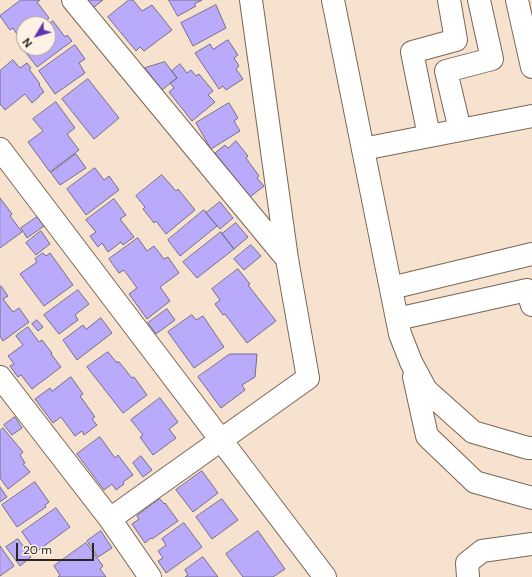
<!DOCTYPE html>
<html>
<head>
<meta charset="utf-8">
<style>
  body { margin:0 }
  #map { position:relative; width:532px; height:577px; overflow:hidden; background:#f7e2d0; font-family:"DM Sans",sans-serif }
  canvas { display:block }
  .north { position:absolute; left:16px; top:16px; width:40px; height:40px; box-sizing:border-box; background:#fef1e6; border:1px solid #aaa096; border-radius:50%; rotate:232deg; font-size:11px; font-weight:700; line-height:16px; text-align:center; color:#2d261f }
  .north::after { content:''; display:block; margin:auto; width:14px; height:18px; background:#5d36ae; clip-path:polygon(50% 0,100% 100%,50% 72%,0 100%) }
  .scale { position:absolute; left:16px; top:543px; width:78px; height:18px; box-sizing:border-box; border:2px solid #2d261f; border-top:0; padding-left:5px; font-size:12px; line-height:14px; white-space:nowrap; color:#2d261f; -webkit-text-stroke:3px #fef1e6; paint-order:stroke }
</style>
</head>
<body>
<div id="map">
<canvas width="532" height="577"></canvas>
<div class="north">N</div>
<div class="scale">20 m</div>
</div>
<script>
const g = document.querySelector('canvas').getContext('2d');
g.lineJoin = 'round';
function fillPath(path, color) {
  g.fillStyle = color;
  g.fill(path, 'evenodd');
}
function trace(path, color, width, dash) {
  g.strokeStyle = color;
  g.lineWidth = width;
  g.lineCap = dash ? 'butt' : 'round';
  g.setLineDash(dash || []);
  g.stroke(path);
}
const building = new Path2D(`
  M21,0H40L37,2L49,18L41,24H24V36L20,39L13,28L10,30L0,16Z
  M88,0H103L94,7Z
  M129,0H133L142,11L152,5L172,30L144,51L140,47L136,51L108,17Z
  M169,0H202L194,4L196,6L178,16Z
  M216,5L226,28L193,46L181,23Z
  M53,21L65,37L67,35L72,41L37,67L20,45L24,43V48H48V25Z
  M228,40L238,55L234,58L239,66L236,69L243,79L226,90L223,86L219,89L195,53L210,44L213,49Z
  M75,45L85,59L79,63L85,73L55,94L39,71Z
  M13,60L20,68L27,63L31,68L29,69L40,84L39,85L44,92L39,96V97L32,103L25,94L5,110L0,104V71Z
  M165,62L177,78L162,90L145,68Z
  M180,64L187,73L191,70L196,76L199,74L213,91L208,95L215,102L192,121L169,92L174,88L170,83L177,78L172,71Z
  M88,79L119,118L94,139L62,99Z
  M56,102L75,128L67,134L79,150L50,172L28,142L43,131L33,119Z
  M229,103L238,118L234,121L240,131L211,149L196,123Z
  M236,141L248,156L246,158L259,176L257,178L264,186L250,197L215,153L225,145L228,148Z
  M76,154L86,168L60,185L51,173Z
  M95,168L104,180L109,176L119,190L86,215L67,189Z
  M162,175L176,191L178,189L195,210L166,234L156,221L154,223L143,209L145,207L136,196Z
  M0,198L12,214L10,216L22,232L0,248Z
  M114,199L126,215L120,219L134,237L123,245L121,242L108,252L102,243L98,247L90,236L96,232L86,220Z
  M220,202L233,218L220,229L206,213Z
  M204,210L217,226L180,256L168,240Z
  M37,217L44,226L27,238L21,228Z
  M236,223L248,237L234,249L222,234Z
  M41,231L50,244L36,255L26,243Z
  M221,232L234,249L197,278L183,262Z
  M138,238L147,251L154,246L164,259L168,257L179,273L160,287L170,301L147,319L129,294L137,288L124,270L119,273L109,259Z
  M251,245L261,256L244,270L234,259Z
  M43,253L46,256L50,253L73,285L44,306L20,274L37,262L35,259Z
  M238,269L250,284L248,285L276,321L247,343L225,314L223,315L215,304L220,300L212,289Z
  M1,286L8,296L3,299L13,312L19,308L29,322L3,341L0,336V287Z
  M78,290L89,304L75,315L78,320L59,334L44,315Z
  M167,309L175,320L156,334L148,323Z
  M192,315L196,320L203,316L224,347L194,368L168,332Z
  M101,318L112,333L77,360L63,340L83,325L86,329Z
  M37,320L43,327L38,331L32,324Z
  M28,327L39,342L42,340L52,353L51,354L61,367L32,389L21,375L18,377L10,366L14,364L8,356L23,345L16,336Z
  M108,352L116,362H119L132,378L134,377L147,395L123,413L87,367Z
  M230,354H257L255,377L242,385L245,390L221,408L198,377Z
  M71,377L83,394L80,396L95,417L92,419L97,425L84,435L82,431L75,436L61,417L53,423L35,399L50,388L52,391Z
  M160,398L178,422L169,429L176,438L153,455L140,437L143,435L131,420Z
  M15,417L22,428L12,435L4,425Z
  M3,428L23,452L20,455L25,463L23,464L30,472L8,489L0,478V431Z
  M100,437L115,458L118,455L133,475L123,482L124,484L116,490L112,484L104,490L77,454Z
  M141,456L152,470L143,477L133,463Z
  M202,471L218,493L193,512L176,490Z
  M35,482L49,502L45,505L46,507L17,527L2,505Z
  M0,487L7,497L0,502Z
  M160,499L164,504L165,503L178,521L152,539L151,538L145,543L132,524L139,519L137,516Z
  M222,499L238,520L212,539L196,517Z
  M56,508L70,527L36,552L22,532Z
  M184,523L202,547L166,573L158,561L163,558L158,551L166,545L162,539Z
  M101,531L112,548L98,557L87,541Z
  M258,531L285,569L273,577H243L226,554Z
  M18,539L31,557L20,566L6,547Z
  M86,543L103,566L100,569L106,577H58L60,575L54,566Z
  M0,546L14,566L0,576Z
  M203,557L218,577H185L188,575L185,570Z`);
fillPath(building, '#baaafc');
trace(building, '#726e84', 1);
const minor = new Path2D(`
  M73,0L287,259
  M333,0L400,334L411,362L426,390L473,432L528,448H532
  M517,0L532,67
  M460,130L446,71L492,59L479,0
  M429,136L412,52L456,40L449,0
  M0,149L325,577
  M363,149L532,116
  M391,288L532,254
  M397,319L527,290L532,305
  M0,377L110,519L150,577
  M414,377L427,436L475,482L532,498
  M110,519L308,378L287,259L251,0
  M468,577L467,563L482,551L532,544`);
trace(minor, '#786656', 24);
trace(minor, '#fff', 22);
</script>
</body>
</html>
